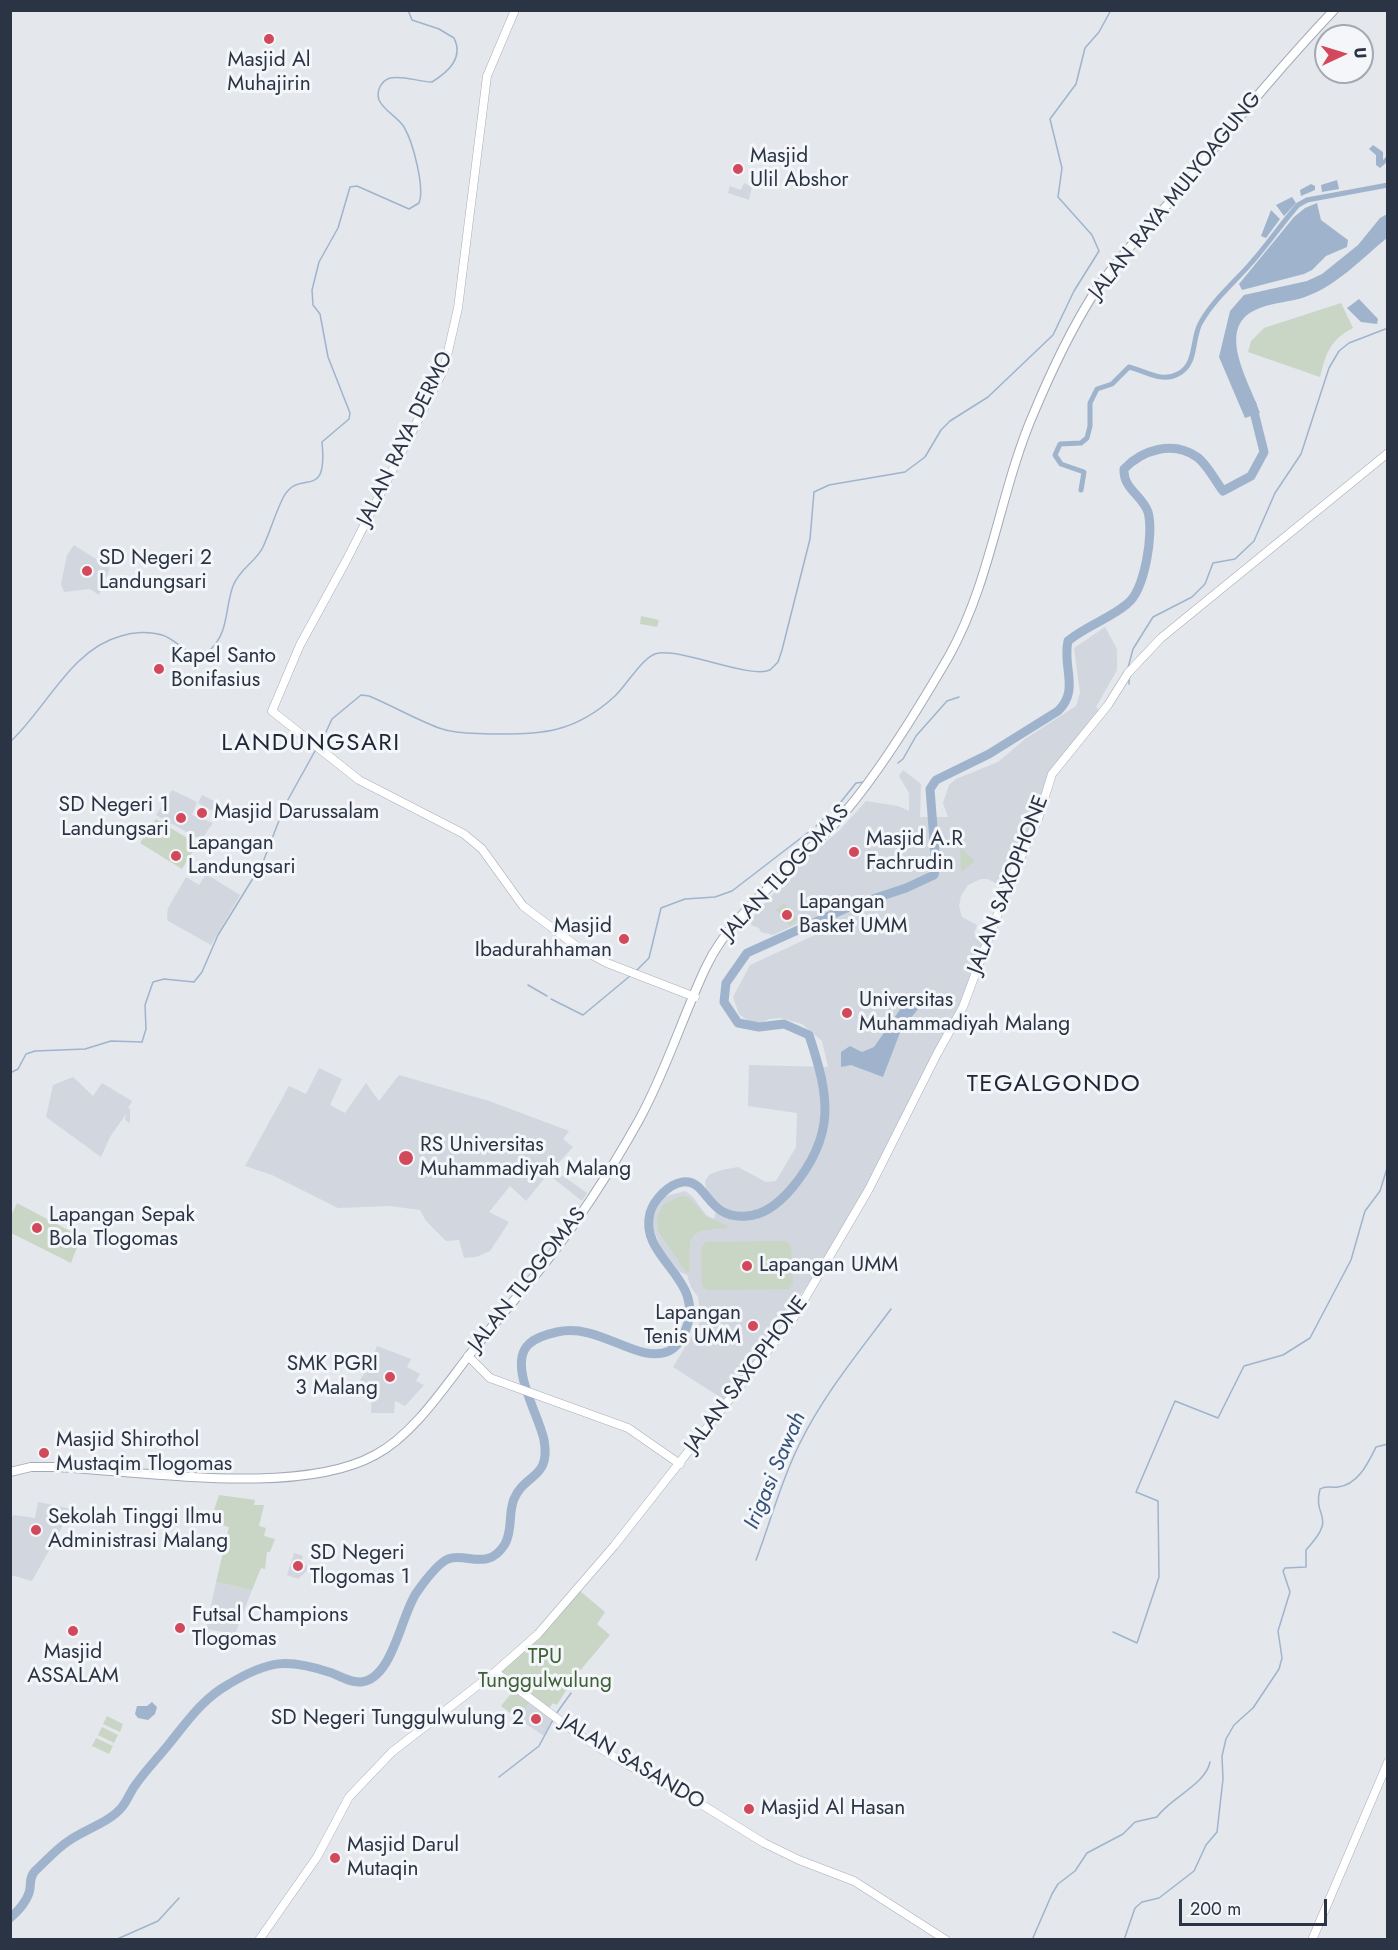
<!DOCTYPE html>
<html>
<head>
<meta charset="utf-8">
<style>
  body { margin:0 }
  #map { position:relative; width:1398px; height:1950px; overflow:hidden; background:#e4e7ec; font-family:Jost,sans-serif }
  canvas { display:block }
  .frame { position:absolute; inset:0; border:12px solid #2b3445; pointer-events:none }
  .north { position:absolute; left:1314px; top:24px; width:60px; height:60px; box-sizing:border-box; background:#f4f6f9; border:2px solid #a4a8b1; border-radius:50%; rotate:86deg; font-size:16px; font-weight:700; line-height:24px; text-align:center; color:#2b3445 }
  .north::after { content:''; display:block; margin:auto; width:21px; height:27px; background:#d1495b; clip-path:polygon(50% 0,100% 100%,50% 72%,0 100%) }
  .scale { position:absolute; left:1179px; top:1899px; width:148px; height:27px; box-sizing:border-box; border:3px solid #2b3445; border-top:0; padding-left:8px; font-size:18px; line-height:21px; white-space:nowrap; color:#2b3445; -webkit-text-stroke:4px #f4f6f9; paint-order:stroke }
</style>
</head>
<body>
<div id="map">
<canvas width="1398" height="1950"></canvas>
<div class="frame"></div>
<div class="north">U</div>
<div class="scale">200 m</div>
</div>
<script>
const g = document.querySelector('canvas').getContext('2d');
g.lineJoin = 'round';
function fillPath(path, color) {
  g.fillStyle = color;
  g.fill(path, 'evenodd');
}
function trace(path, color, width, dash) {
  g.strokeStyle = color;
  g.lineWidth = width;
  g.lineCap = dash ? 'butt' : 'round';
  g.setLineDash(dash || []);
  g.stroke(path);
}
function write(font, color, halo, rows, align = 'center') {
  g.font = font + ' Jost,sans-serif';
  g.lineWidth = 6;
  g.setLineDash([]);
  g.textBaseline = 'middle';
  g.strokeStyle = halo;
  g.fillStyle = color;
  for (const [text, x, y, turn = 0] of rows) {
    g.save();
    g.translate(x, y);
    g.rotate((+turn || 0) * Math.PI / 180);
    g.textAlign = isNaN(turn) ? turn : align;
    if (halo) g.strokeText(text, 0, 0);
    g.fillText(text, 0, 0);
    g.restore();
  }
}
fillPath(new Path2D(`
  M744,183L752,187L749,200L728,193L730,186L741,190Z
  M74,545L110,568L99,595L90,589L64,592L61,584L67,555Z
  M1105,627L1117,649V670L1096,707L1099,710L1061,758L1006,889L988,879H981L968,885L961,896L959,906L962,917L977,925L974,934L986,938L961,1003L863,1192L822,1264L726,1401L673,1367L699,1324L700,1312L698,1297L691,1287L687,1275L680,1272L661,1248L653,1228V1216L663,1197L685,1191L692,1196L706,1215L714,1219L717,1208L706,1188L705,1181L710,1174L722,1170L738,1167L766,1182L776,1181L796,1147L797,1113L748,1106L749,1065L828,1067L822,1041L802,1024L781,1018L769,1019L755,1026L739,1014L733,997L750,965L815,935L806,920L773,935L761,932L759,928L751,925L752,918L803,861L840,830L866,801L898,806L909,811V793L899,776L903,770L921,784L920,817H948L943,803L949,785L956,779L998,762L1025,739L1076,706L1080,693L1074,648Z
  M172,790L197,802L192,815L213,823L201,840L156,815Z
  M202,795L222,805L218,814L198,803Z
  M206,874L240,895L211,945L168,921L167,918L168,908L186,877L199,885Z
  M319,1068L342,1079L330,1105L345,1113L366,1083L379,1101L399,1075L489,1101L569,1131L563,1139L573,1147L553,1169L587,1193L582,1201L548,1174L526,1201L510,1186L489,1212L509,1222L490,1251L476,1257L464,1258L459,1240L446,1241L426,1221L420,1210L390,1206L338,1208L272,1175L245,1166L289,1086L306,1094Z
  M73,1077L93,1096L102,1083L132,1101L128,1108L130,1109V1123L125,1120L126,1114L110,1137L101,1157L46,1117L53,1085Z
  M377,1346L411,1359L407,1367L420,1374L416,1381L424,1385L405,1406L395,1401L394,1413H371L372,1387L360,1380L371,1364Z
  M38,1502L72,1509L32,1581L11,1575V1518L14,1515L35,1518Z
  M294,1553L303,1556L301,1564L311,1567L298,1579L287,1575Z
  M216,1582L252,1590L235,1634L206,1629Z
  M530,1702L553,1719L544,1736L517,1718Z`), '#d2d6de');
fillPath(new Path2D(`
  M1341,303L1353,328C1330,340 1326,353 1320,377L1248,352L1251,341L1264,328Z
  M641,616L659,620L657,627L640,624Z
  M156,819L197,844L182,869L140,843Z
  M960,847L975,861L961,872V870Z
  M784,903L798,919L790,926L776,910Z
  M681,1196L688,1197L707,1217L728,1226L726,1228C687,1231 689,1233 690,1270L687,1273L658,1231L657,1217L663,1205Z
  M17,1203L81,1237L71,1263L11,1233V1216Z
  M786,1241L791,1246L793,1284L789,1289L707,1290L702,1286L701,1248L706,1242Z
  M219,1495L255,1500L254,1505H264L259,1526L266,1528L264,1536L275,1539L270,1552H267L265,1569L261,1568L252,1590L216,1582L229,1527L210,1522Z
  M580,1591L605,1612L597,1624L610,1635L573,1679L557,1705L553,1703L548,1710L499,1671Z
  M514,1690L530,1702L517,1718L501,1706Z
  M107,1716L123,1724L120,1732L103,1724Z
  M102,1727L118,1735L114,1743L98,1735Z
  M96,1738L113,1746L109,1754L92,1746Z`), '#c9d6c5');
fillPath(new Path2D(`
  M1373,145L1383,152V160L1387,156V162L1380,168L1376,165V155L1369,149Z
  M1337,180L1339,189L1322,192L1321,185Z
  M1311,184L1315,186V190L1301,196L1300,190Z
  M1292,197L1296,203L1284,216L1276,205Z
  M1317,203L1321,220L1348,240L1347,247L1326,256L1312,270L1304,274L1242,290L1239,284L1294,217L1305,208Z
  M1271,210L1280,219L1266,238L1261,236Z
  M1387,214V238C1361,259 1338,285 1305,297C1291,302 1275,302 1260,308C1212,325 1250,382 1260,413L1245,418L1219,357L1230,311L1244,295L1307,281L1322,274L1358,245L1380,218Z
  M1359,299L1378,319L1377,324L1361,322L1347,308Z
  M908,998L919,1008L901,1030L883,1077L851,1065L841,1067V1052L850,1046L862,1052L874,1047Z
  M152,1702L157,1707L155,1714L148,1720L138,1718L135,1714L137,1706H147Z`), '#9fb4cc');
trace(new Path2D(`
  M1128,668L1133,649L1153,617L1192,597L1205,584L1213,563L1235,559L1254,541L1275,493L1301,454L1329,368L1339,351L1349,343L1388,328
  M1129,684V675
  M10,742C46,709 71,649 121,636C133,632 150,631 162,635C178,639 193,665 210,650C229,633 225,607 233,586C240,568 256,562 263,547C271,530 275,513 284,496C300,468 328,503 322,442L349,419L350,413L328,357L320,314L313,305L312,290L319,262L338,228L350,187L357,186L409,209L419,203C425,188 413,142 404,127C398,117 384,111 379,100C376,91 381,81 390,78C404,75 418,82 432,82C448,72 464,58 454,38L439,29L412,20L408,10
  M320,745L332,719L361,695L369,696C393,706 415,719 439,728C455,734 472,733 489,734C541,735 575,733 615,696C627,685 644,654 659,653C687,650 751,679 770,670L778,662L782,650L810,539L814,492L829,485L905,472L925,457L941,430L950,421L988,397L1053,335L1074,291L1099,251L1092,235L1058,197L1062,168L1050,119L1076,84L1085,48L1099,32L1111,10
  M898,763L903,759L916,736L947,701L959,697
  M840,803L856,783L865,782
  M816,826L823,819
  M636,971L649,958L661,908L685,899L715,897L732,891L810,831
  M528,985L547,996
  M551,999L583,1015L630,976
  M10,1073L18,1069L26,1054L35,1051L85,1049L111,1041L142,1042L146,1029L145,1005L153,982L164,979L194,982L202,972L218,935L263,862L285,805L315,751
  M756,1560C771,1521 781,1480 800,1443C824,1394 859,1352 891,1309
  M1113,1632L1137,1643L1159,1577L1158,1501L1136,1492L1175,1401L1218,1418L1244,1366L1283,1355L1310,1338L1351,1260L1365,1211L1380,1191L1388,1165
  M556,1714L571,1693
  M499,1777L539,1746L554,1718
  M115,1940L158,1921L179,1898
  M1032,1940L1052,1894L1058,1884L1075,1871L1087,1853L1123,1834L1135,1822L1157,1817C1169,1799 1206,1784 1210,1762
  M1124,1940L1135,1908L1142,1902L1159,1898L1194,1871L1206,1845L1217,1832L1223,1779L1222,1756L1226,1739L1234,1725L1253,1708L1279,1669L1282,1658L1278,1631L1290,1592L1283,1571L1285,1568L1306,1567V1550C1339,1514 1312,1520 1320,1489C1326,1485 1331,1488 1338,1487C1358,1485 1368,1463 1376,1447L1388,1444`), '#9fb4cc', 1.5);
trace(new Path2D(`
  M1081,490L1084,472L1061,464L1055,455L1060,444L1081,443L1087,438L1090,426V403L1097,389L1112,384L1129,367C1145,371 1162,383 1178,374C1198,364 1191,338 1201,322C1214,299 1235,282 1252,262C1268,244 1282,223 1298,205L1307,200L1388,185`), '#9fb4cc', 5);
trace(new Path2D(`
  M10,1918C17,1912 26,1902 29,1893C32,1884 28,1879 35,1871C46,1861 57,1848 70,1840C86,1829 110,1822 122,1807C127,1801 130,1793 134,1787C145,1771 157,1759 169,1744C187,1722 202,1699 229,1684C269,1660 287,1658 332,1673C341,1677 352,1683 361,1682C393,1679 401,1614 417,1592C424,1582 437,1564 448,1559C466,1552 488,1572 505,1544C513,1530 508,1513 514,1499C525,1473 551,1479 544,1440C539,1415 507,1364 529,1344C536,1337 548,1334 557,1332C599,1322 638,1365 669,1351C677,1347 680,1341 684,1334C710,1278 638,1260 650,1213C654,1200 668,1184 683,1182C708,1179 706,1220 747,1216C765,1215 781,1201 792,1188C837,1134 829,1096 809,1035L784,1024L759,1027L738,1023L724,1002L726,983L747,953L849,907L906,888L934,875L936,866L930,789L936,780L989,754L1058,711C1080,690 1062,667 1068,641C1086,626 1109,619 1127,604C1145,590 1154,533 1148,512C1142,495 1123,489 1124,469C1142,450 1173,440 1197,457C1207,464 1216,482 1223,491L1251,476L1264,452L1252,404`), '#9fb4cc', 9);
const secondary = new Path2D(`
  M515,10L487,76L458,308L444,369L346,561L300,645L272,711L359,780L464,834L482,849L523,906L579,948L607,963L695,997
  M468,1356L490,1378L628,1428L680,1464
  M495,1672L579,1735L626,1764L683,1793L764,1843L799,1860L854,1881L946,1940
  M259,1940L317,1857L349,1797L392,1752L495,1672L538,1634L614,1546L794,1317L869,1189L937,1054L963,1007L1010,881L1038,819L1052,774L1108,705L1128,673L1161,638L1388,453
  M1312,1940L1388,1762`);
const primary = new Path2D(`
  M10,1472L31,1467H55C143,1471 299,1497 375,1455C415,1434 447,1383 474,1349C496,1321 519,1295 541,1268C578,1222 610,1172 639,1120C666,1071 682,1018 706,967C732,911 797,866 838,820C877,777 920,706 949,656C992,579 1000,489 1035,410C1051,372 1070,332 1091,298C1117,257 1154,222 1184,185C1232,125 1281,66 1334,10`);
trace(secondary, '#a9aeb7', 9);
trace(primary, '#a3abb8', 10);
trace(secondary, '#fff', 8);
trace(primary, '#fff', 8);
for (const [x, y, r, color] of [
  [269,39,6,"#d1495b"],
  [738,169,6,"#d1495b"],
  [87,571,6,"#d1495b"],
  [159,669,6,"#d1495b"],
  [202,813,6,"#d1495b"],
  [181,818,6,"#d1495b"],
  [854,852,6,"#d1495b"],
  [176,856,6,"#d1495b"],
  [787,915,6,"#d1495b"],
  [624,939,6,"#d1495b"],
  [847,1013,6,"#d1495b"],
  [406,1158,8,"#d1495b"],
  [37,1228,6,"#d1495b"],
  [747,1266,6,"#d1495b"],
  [753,1326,6,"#d1495b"],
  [390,1377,6,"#d1495b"],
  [44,1453,6,"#d1495b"],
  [36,1530,6,"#d1495b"],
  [298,1566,6,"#d1495b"],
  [180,1628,6,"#d1495b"],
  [73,1631,6,"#d1495b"],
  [536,1719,6,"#d1495b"],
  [749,1809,6,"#d1495b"],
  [335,1858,6,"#d1495b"]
]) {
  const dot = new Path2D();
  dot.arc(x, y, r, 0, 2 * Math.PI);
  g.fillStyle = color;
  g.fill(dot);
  trace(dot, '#f4f6f9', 2);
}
write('21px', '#2b3445', '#f4f6f9', [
  ["Masjid Al",269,61,"center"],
  ["Muhajirin",269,85,"center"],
  ["Masjid",750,157],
  ["Ulil Abshor",750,181],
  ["SD Negeri 2",99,559],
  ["Landungsari",99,583],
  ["Kapel Santo",171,657],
  ["Bonifasius",171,681],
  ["SD Negeri 1",169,806,"right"],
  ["Landungsari",169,830,"right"],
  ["Masjid Darussalam",214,813],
  ["Masjid A.R",866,840],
  ["Fachrudin",866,864],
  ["Lapangan",188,844],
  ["Landungsari",188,868],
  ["Lapangan",799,903],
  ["Basket UMM",799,927],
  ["Masjid",612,927,"right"],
  ["Ibadurahhaman",612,951,"right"],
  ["Universitas",859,1001],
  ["Muhammadiyah Malang",859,1025],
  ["RS Universitas",420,1146],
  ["Muhammadiyah Malang",420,1170],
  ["Lapangan Sepak",49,1216],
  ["Bola Tlogomas",49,1240],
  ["Lapangan UMM",759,1266],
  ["Lapangan",741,1314,"right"],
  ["Tenis UMM",741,1338,"right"],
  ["SMK PGRI",378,1365,"right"],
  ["3 Malang",378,1389,"right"],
  ["Masjid Shirothol",56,1441],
  ["Mustaqim Tlogomas",56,1465],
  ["Sekolah Tinggi Ilmu",48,1518],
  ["Administrasi Malang",48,1542],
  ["SD Negeri",310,1554],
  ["Tlogomas 1",310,1578],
  ["Futsal Champions",192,1616],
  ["Tlogomas",192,1640],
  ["Masjid",73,1653,"center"],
  ["ASSALAM",73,1677,"center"],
  ["SD Negeri Tunggulwulung 2",524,1719,"right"],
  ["Masjid Al Hasan",761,1809],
  ["Masjid Darul",347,1846],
  ["Mutaqin",347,1870]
], 'left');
write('21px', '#2b3445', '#f4f6f9', [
  ["JALAN RAYA MULYOAGUNG",1176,196,-51],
  ["JALAN RAYA DERMO",406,439,-64],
  ["JALAN TLOGOMAS",786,873,-47],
  ["JALAN SAXOPHONE",1009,885,-69],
  ["JALAN TLOGOMAS",528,1280,-52],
  ["JALAN SAXOPHONE",747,1375,-53],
  ["JALAN SASANDO",632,1763,31]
]);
write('21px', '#3f6138', '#f4f6f9', [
  ["TPU",545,1658],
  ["Tunggulwulung",545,1682]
]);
write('italic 22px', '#34527a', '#f4f6f9', [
  ["Irigasi Sawah",776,1471,-67]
]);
g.letterSpacing = '1.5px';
write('24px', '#1d2536', '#f4f6f9', [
  ["LANDUNGSARI",311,744],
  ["TEGALGONDO",1054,1085]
]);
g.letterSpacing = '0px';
</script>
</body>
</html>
